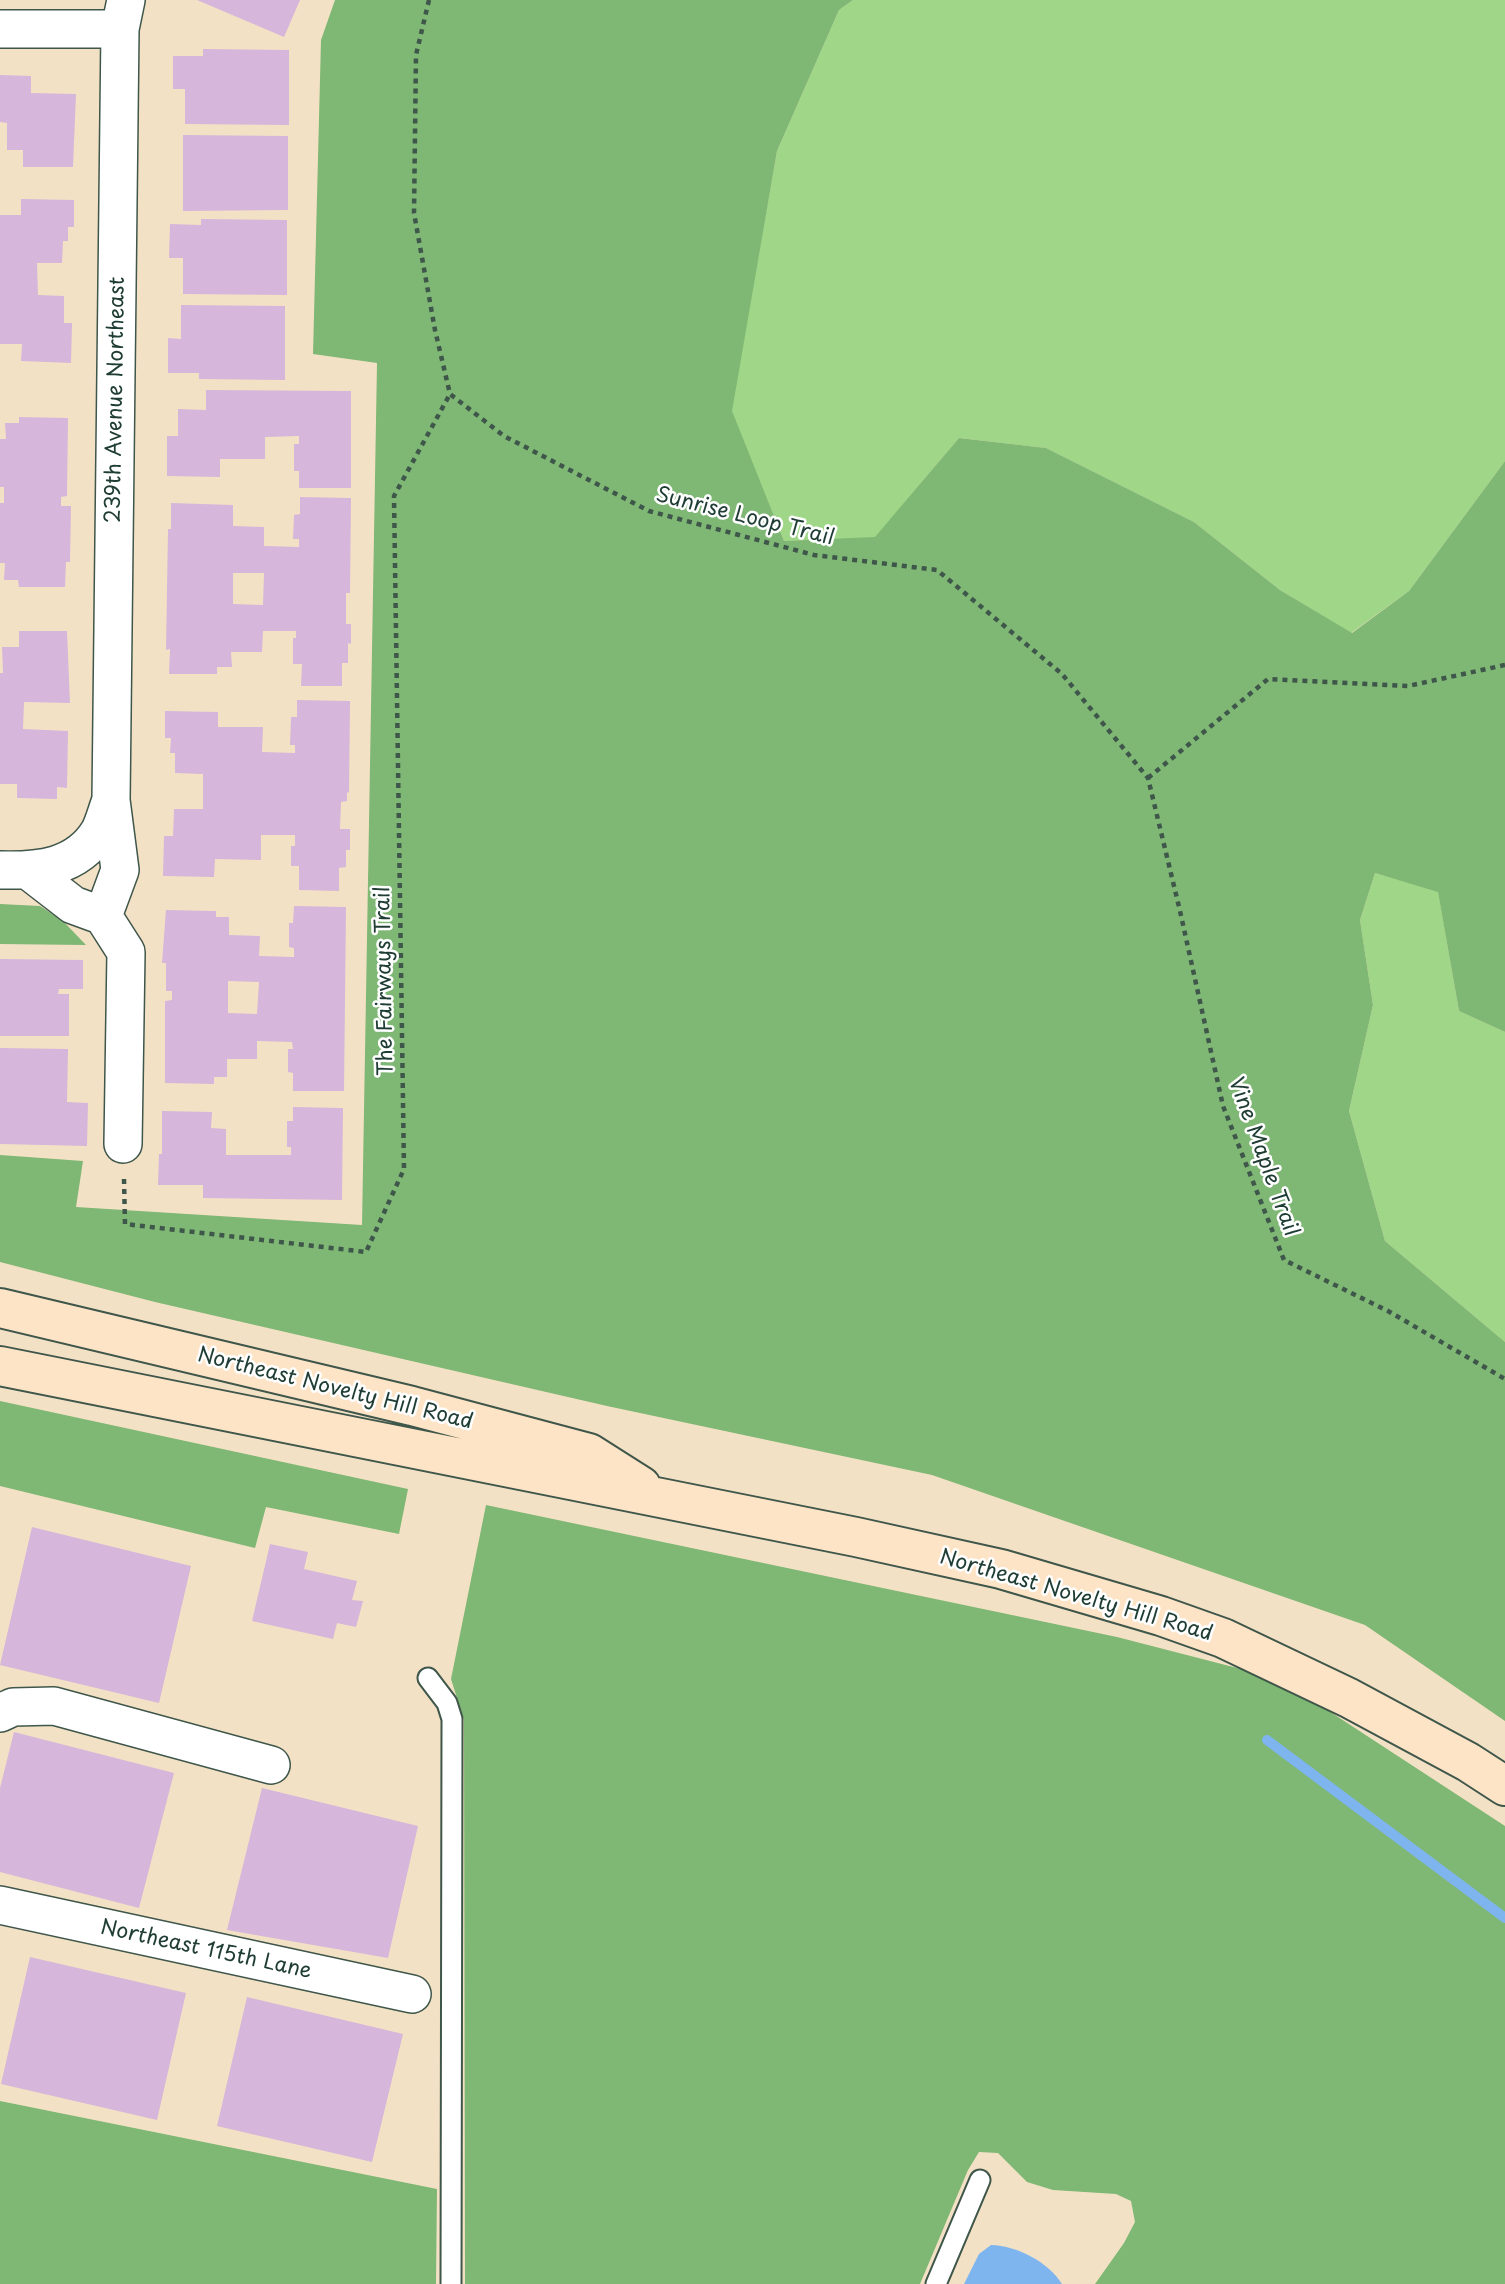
<!DOCTYPE html>
<html>
<head>
<meta charset="utf-8">
<style>
  body { margin:0 }
  canvas { display:block; background:#f3e1c5 }
</style>
</head>
<body>
<canvas width="1505" height="2284"></canvas>
<script>
const g = document.querySelector('canvas').getContext('2d');
g.lineJoin = 'round';
function fillPath(path, color) {
  g.fillStyle = color;
  g.fill(path, 'evenodd');
}
function trace(path, color, width, dash) {
  g.strokeStyle = color;
  g.lineWidth = width;
  g.lineCap = dash ? 'butt' : 'round';
  g.setLineDash(dash || []);
  g.stroke(path);
}
function write(font, color, halo, rows, align = 'center') {
  g.font = font + ' "Playpen Sans",sans-serif';
  g.lineWidth = 5;
  g.setLineDash([]);
  g.textBaseline = 'middle';
  g.strokeStyle = halo;
  g.fillStyle = color;
  for (const [text, x, y, turn = 0] of rows) {
    g.save();
    g.translate(x, y);
    g.rotate((+turn || 0) * Math.PI / 180);
    g.textAlign = isNaN(turn) ? turn : align;
    if (halo) g.strokeText(text, 0, 0);
    g.fillText(text, 0, 0);
    g.restore();
  }
}
fillPath(new Path2D(`
  M853,0H1505V461L1409,591L1351,633L1280,590L1194,522L1046,448L959,438L875,538L784,541L731,411L777,151L839,10Z
  M1375,873L1438,891L1459,1011L1505,1032V1342L1385,1241L1349,1111L1373,1005L1360,920Z`), '#9fd687');
fillPath(new Path2D(`
  M335,0H853L839,10L777,151L732,411L784,541L875,537L959,438L1046,448L1194,522L1280,590L1352,633L1409,591L1505,461V1032L1459,1011L1438,892L1375,873L1360,920L1373,1005L1349,1111L1385,1241L1505,1342V1721L1365,1625L932,1475L607,1406L155,1302L0,1262V1155L83,1161L76,1207L362,1225L377,363L313,354L321,40Z
  M0,904L40,906L63,921L86,945L0,944Z
  M0,1401L408,1489L399,1534L266,1507L255,1548L0,1486Z
  M486,1505L1117,1637L1241,1669L1312,1700L1505,1826V2284H1095L1124,2243L1135,2222L1131,2201L1116,2194L1053,2190L1027,2182L998,2153L979,2152L968,2170L920,2284H465L464,1720L451,1679Z
  M0,2101L437,2189L436,2284H0Z`), '#7fb774');
fillPath(new Path2D(`
  M991,2245C1018,2246 1048,2262 1062,2284H964L979,2254Z`), '#7fb5ee');
trace(new Path2D(`
  M1267,1740L1505,1918`), '#7fb5ee', 10);
fillPath(new Path2D(`
  M197,0H300L284,37Z
  M203,49L289,50V125L185,124V89H173V56H203Z
  M0,75L31,76V93L76,94L73,167H23V150H7V123L0,122Z
  M183,135L288,136V210L183,211Z
  M21,199L74,200V227H68V241H63L62,263H37L38,295L64,296V323H72L71,363L21,361L22,344H0V215H21Z
  M201,219L287,220V295L183,294V258H169L170,224L201,225Z
  M181,305L285,306V380L199,379V373H168V338L181,339Z
  M206,390L351,391V488H299V471H294V444H299V436L265,437V459H220V477L167,476V436H178V409L206,410Z
  M19,417L68,418L67,496L61,497V506H71L70,562H66L65,587H19L18,580H4L5,563H0V503H4V487H0V439H6L5,423H19Z
  M300,497L351,498L350,593H346V624H351V644L348,643V663H342V686H301L302,664H293V638H296V631H263L262,652H231L232,667H217V674H169L170,649L166,650L168,529H171V503L233,505V526L264,527V546L299,547V539H293L294,515L300,514ZM233,573H264L263,605L233,604Z
  M19,631H67L70,703L24,702L23,729L68,731L67,788L57,787V799L17,798V784H0V673H3L2,647H19Z
  M297,700L350,701L349,793L347,792V801L341,802L340,829H350V850H346V867L339,868V891L299,890V866H291V846H295V835H261V860L215,859L214,877L163,876L164,836H173L174,809H203V774L175,773V753H170L171,738H165V711L218,712V727H263L262,752L295,753V745H290L291,717H297Z
  M294,906L346,907L344,1091H293V1073L288,1072V1049H293L292,1042L257,1041V1059H227V1077H214V1084L165,1083V1001L172,1000V991H166V963H162L166,910L216,911V917H229V935L260,936L259,956L294,957V948L289,947V923H293ZM228,981L259,982L257,1014L228,1013Z
  M0,959L83,960V989H59L58,994H69V1036H0Z
  M0,1048L68,1049L67,1102L88,1103L87,1146L0,1144Z
  M293,1107L343,1108L342,1200L203,1198V1185H158L159,1154H162V1111L212,1112L211,1128L226,1129V1155H291V1147H287V1121H293Z
  M32,1527L191,1566L159,1703L0,1665Z
  M270,1544L308,1552L304,1569L357,1581L352,1600L363,1601L356,1627L337,1623L333,1639L252,1621Z
  M14,1732L174,1773L139,1908L0,1872V1788Z
  M262,1788L418,1826L388,1958L227,1930Z
  M30,1957L186,1993L157,2120L1,2084Z
  M247,1997L403,2034L372,2162L217,2126Z`), '#d6b6da');
const service = new Path2D(`
  M428,1678L447,1703L452,1719L451,2284
  M936,2284L980,2180`);
const minor = new Path2D(`
  M0,29H120
  M0,870C38,871 77,868 99,832C104,823 107,810 111,800
  M29,871L73,905L103,916
  M123,1144L126,952L103,916L120,870L111,800L120,29L126,0
  M0,1713L13,1707L54,1706L271,1765
  M0,1905L412,1994`);
const secondary = new Path2D(`
  M0,1308L412,1406L589,1453L641,1486
  M0,1366L856,1537L1001,1569L1161,1616L1223,1638L1349,1698L1468,1762L1505,1786`);
trace(service, '#3f564a', 23);
trace(minor, '#3f564a', 40);
trace(secondary, '#3f564a', 42);
trace(new Path2D(`
  M429,0L416,55L414,213L435,330L450,394L504,436L649,511L814,555L937,570L1062,674L1148,778L1180,911L1223,1106L1284,1260L1388,1311L1505,1379
  M1148,778L1268,679L1408,686L1505,665
  M124,1179L125,1224L366,1252L404,1169L394,496L450,394`), '#3f564a', 4.5, [5, 5]);
trace(service, '#fff', 19);
trace(minor, '#fff', 37);
trace(secondary, '#fee4c6', 38);
write('21px', '#1f3d34', '#fff', [
  ["239th Avenue Northeast",116,400,-89],
  ["Sunrise Loop Trail",745,517,14],
  ["The Fairways Trail",385,981,-91],
  ["Vine Maple Trail",1263,1157,70],
  ["Northeast Novelty Hill Road",335,1389,14],
  ["Northeast Novelty Hill Road",1076,1596,16],
  ["Northeast 115th Lane",206,1950,12]
]);
</script>
</body>
</html>
